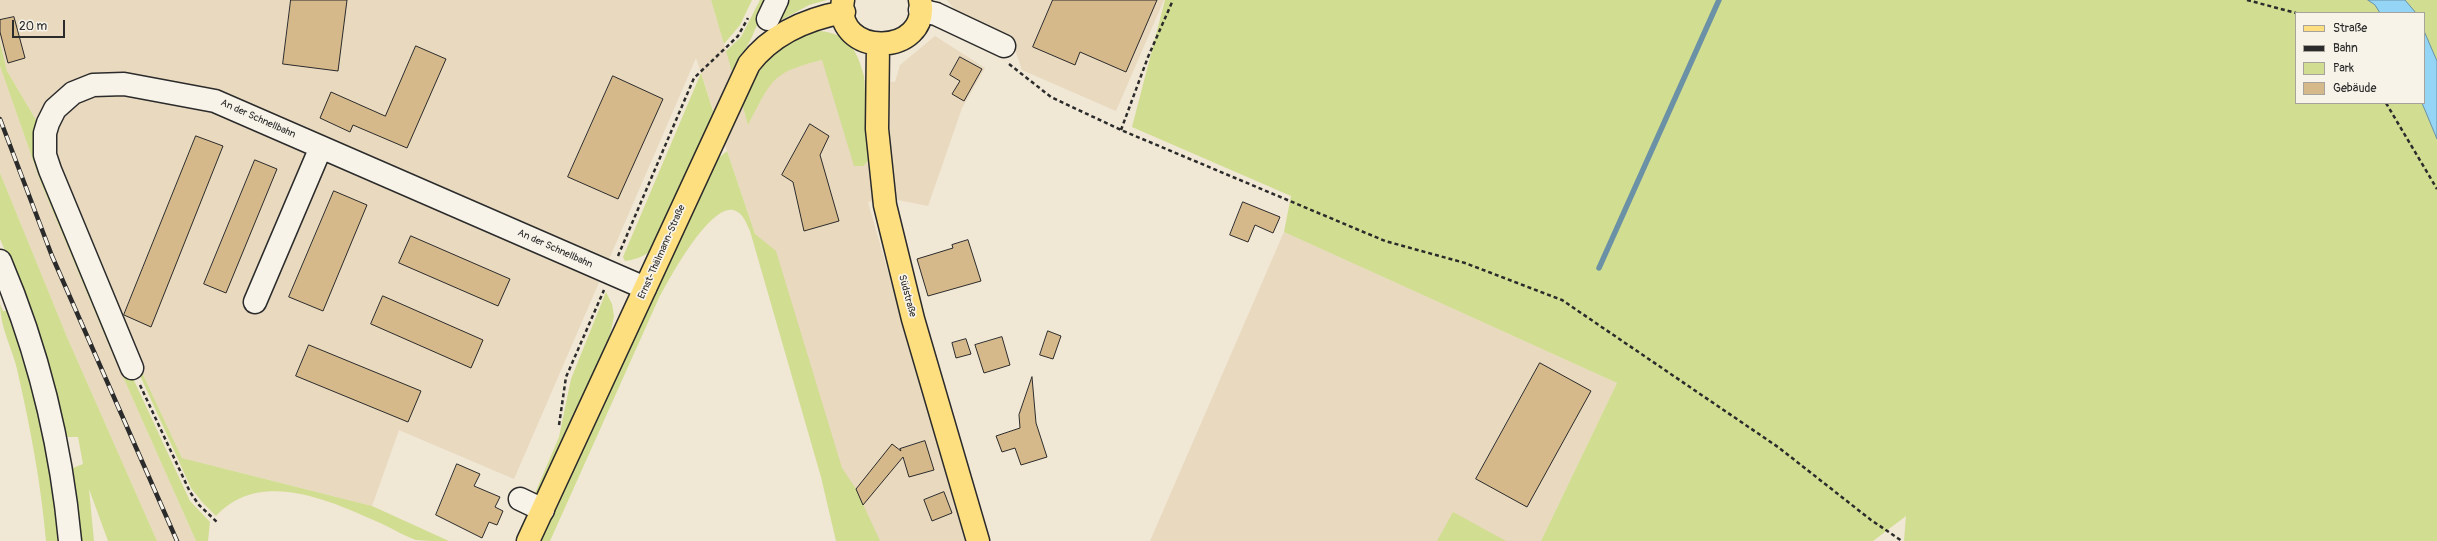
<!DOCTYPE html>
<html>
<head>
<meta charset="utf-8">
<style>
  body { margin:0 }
  #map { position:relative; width:2437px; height:541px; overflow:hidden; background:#f0e7d5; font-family:Pangolin,sans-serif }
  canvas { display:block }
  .legend { position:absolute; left:2295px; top:12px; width:130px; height:92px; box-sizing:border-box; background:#f7f3e8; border:1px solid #a5a39c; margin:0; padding:5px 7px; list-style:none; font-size:12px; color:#2b2b2b }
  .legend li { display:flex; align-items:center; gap:8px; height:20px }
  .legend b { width:20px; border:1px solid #a5a39c }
  .scale { position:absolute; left:12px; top:20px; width:53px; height:18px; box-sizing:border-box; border:2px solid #2b2b2b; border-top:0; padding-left:5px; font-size:12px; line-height:14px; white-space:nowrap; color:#2b2b2b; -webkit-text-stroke:3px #f7f3e8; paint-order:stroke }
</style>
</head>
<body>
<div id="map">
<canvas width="2437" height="541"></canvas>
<ul class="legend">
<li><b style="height:5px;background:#fddf80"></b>Straße</li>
<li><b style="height:5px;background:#2b2b2b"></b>Bahn</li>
<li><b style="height:11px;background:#d1dd90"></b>Park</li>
<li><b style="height:11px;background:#d6b98b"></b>Gebäude</li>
</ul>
<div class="scale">20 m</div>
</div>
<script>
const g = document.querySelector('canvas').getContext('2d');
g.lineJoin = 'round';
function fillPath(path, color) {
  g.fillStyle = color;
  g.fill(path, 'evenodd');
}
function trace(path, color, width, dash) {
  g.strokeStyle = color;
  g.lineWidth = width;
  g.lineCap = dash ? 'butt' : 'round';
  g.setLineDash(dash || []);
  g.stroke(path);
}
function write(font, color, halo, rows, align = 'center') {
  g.font = font + ' Pangolin,sans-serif';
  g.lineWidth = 3.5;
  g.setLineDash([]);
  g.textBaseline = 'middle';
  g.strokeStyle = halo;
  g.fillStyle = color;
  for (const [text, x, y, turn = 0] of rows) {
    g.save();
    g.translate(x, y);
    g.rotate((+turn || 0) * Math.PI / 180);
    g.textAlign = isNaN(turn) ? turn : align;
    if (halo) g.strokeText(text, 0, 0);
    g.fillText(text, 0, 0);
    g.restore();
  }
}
fillPath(new Path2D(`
  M0,0H711L748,124L772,80L791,68L822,60L846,79L895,82L900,65L935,36L985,68L962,108L928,206L893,199L868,202L965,541H842L755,234L696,58L514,479L399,430L372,506L182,458L139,366L39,125L7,71L0,42Z
  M947,0H1164L1116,111L1022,70L1010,35L956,11Z
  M0,66L41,183L108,343L196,541H157L67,337L0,173Z
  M1284,232L1617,383L1541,541H1150Z`), '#e8d9bf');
fillPath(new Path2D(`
  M711,0H752L740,25L724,44Z
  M760,0H768L750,41L732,72L726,51L741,37Z
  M787,0H827L809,5L774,24Z
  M1165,0H2437V541H1904L1906,516L1873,541H1541L1617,383L1284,232L1291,196L1132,127ZM2296,13H2424V103H2296Z
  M819,31C848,33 857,50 864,76L869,160L863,166H854L822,60C770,73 773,79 748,125L741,100C761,65 777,41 819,31Z
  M0,42L7,71L39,125L131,374L190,501L210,522L208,541H196L108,343L41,183L0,66Z
  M701,73L715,117L657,245C647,255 639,259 625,261L623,257Z
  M727,151L755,234L776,251L842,468L856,489L880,541H836L821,477L750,231C746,223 743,212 733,210C708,206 668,281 658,300L550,541H539L713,163Z
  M0,173L67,337L157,541H108L89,489L94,541H80L73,468L83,464L78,437H67L51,374L28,304L0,239Z
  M606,292L612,304L614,316L607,350L537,500L533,498L559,437L571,379Z
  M0,304L3,311H10L26,358L50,460L60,541H46C41,483 30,426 17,369C12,348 0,327 0,304Z
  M139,366L182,458L372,506L449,541C439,541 425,541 416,540C404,536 392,528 380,523C331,501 260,468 216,516L202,502L191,488L138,371Z
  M1453,512L1506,541H1437Z`), '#d1dd90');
const water = new Path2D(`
  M2368,0H2405L2416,13H2380L2375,5Z
  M2424,31L2437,61V139L2422,103H2424Z`);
fillPath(water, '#94d5f6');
trace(water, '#6a91a5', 1);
trace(new Path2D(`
  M1599,268L1719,0`), '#6a91a5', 5.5);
const building = new Path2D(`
  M291,0H347L338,71L283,64Z
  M1053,0H1157L1126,72L1080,52L1075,65L1033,47Z
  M14,17L25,58L8,63L0,32V20Z
  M416,46L446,59L407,148L353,125L350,132L320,118L331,92L385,116Z
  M960,57L982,69L964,101L952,94L960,81L950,75Z
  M613,76L663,99L618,199L568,177Z
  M810,124L829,136L820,155L839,221L804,231L793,182L782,175Z
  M196,136L223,146L151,327L124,315Z
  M255,160L277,169L226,293L204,284Z
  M334,191L367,205L323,311L289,297Z
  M1243,202L1280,217L1273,233L1255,225L1248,242L1230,235Z
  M411,236L510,279L498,306L399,263Z
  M968,240L981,281L928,296L917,259L953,248L952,245Z
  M383,296L483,340L471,368L371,324Z
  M1048,331L1061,336L1053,359L1040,355Z
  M1002,337L1010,365L984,373L975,345Z
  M966,339L971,354L956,358L952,343Z
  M309,345L421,391L408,422L296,376Z
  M1540,363L1591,391L1527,507L1476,479Z
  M1032,377L1036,423L1047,457L1021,465L1015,448L1002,452L996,436L1020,428L1019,415Z
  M925,441L934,470L909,477L903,457L863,505L856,489L892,444L901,451L900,449Z
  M457,464L480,474L474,486L500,497L495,507L503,511L497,525L489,522L482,538L436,515Z
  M944,492L952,513L932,521L924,500Z`);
fillPath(building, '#d6b98b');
trace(building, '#2b2b2b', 1);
const minor = new Path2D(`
  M920,10L936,14L1004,46
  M768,19L777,0
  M0,261C38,350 61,444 70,541
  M255,302L321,147
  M132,368L50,170L45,155V133L48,123L55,109L73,93L93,85L124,84L215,101L645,288
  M520,499L543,510`);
const major = new Path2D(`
  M843,0C832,59 932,57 920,0
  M878,45L877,129L885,205L913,319L978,541
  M528,541L749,64C772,34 806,19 844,12`);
trace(minor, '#2b2b2b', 25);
trace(major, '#2b2b2b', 25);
trace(new Path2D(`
  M2247,0L2296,13
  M1009,64L1051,97L1121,130L1385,241L1465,263L1562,300L1778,447L1871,520L1902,541
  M2386,103L2437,189
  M1121,130L1148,57L1173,0
  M618,256L694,78L738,36L748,18
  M140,385L190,492L199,505L217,522
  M559,425L566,377L604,290`), '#2b2b2b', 2.5, [4, 3]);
trace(minor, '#f7f3e8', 22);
trace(major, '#fddf80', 22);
const rail = new Path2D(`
  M0,119L52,256L177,541`);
trace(rail, '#2b2b2b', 4.5);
trace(rail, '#f7f3e8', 3, [9]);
write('10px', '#2b2b2b', '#f7f3e8', [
  ["An der Schnellbahn",258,119,24],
  ["An der Schnellbahn",555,249,24],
  ["Ernst-Thälmann-Straße",662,252,-66],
  ["Südstraße",907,296,75]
]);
</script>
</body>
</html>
